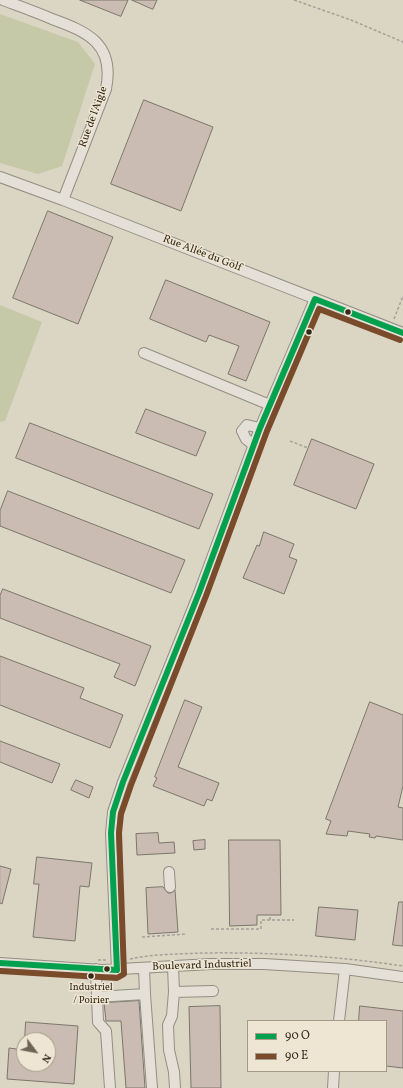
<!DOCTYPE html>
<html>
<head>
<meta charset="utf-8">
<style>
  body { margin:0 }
  #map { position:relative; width:403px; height:1088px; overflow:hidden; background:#dbd5c4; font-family:Vollkorn,serif }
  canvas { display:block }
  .legend { position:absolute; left:247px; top:1020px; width:140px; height:52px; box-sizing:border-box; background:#eee6d2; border:1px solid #a49a88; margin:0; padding:5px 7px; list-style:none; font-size:12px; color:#35291a }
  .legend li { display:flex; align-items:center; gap:8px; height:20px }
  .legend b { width:20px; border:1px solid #a49a88 }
  .north { position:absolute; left:16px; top:1032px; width:40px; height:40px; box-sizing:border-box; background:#eee6d2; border:1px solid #a49a88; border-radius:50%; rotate:122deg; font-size:11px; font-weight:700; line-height:16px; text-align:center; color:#35291a }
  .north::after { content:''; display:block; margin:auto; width:14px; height:18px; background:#6f6556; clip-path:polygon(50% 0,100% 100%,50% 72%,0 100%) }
</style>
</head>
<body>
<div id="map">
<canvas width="403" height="1088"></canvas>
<ul class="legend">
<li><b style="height:5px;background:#03a04e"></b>90 O</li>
<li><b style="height:5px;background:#7a4b2a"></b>90 E</li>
</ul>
<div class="north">N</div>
</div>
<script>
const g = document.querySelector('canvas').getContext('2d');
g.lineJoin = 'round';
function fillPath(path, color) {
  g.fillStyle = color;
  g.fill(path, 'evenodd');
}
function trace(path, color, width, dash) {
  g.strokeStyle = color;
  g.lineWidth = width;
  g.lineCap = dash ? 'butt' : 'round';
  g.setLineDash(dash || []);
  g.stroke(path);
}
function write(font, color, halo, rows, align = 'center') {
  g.font = font + ' Vollkorn,serif';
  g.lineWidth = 3;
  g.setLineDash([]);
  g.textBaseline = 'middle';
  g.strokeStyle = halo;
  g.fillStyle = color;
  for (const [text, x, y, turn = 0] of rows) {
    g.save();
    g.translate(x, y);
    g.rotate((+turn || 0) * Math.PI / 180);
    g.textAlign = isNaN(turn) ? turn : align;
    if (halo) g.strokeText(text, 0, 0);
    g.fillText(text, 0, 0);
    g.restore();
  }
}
fillPath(new Path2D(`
  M0,14L78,42L95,64L62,166L38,174L0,163Z
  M0,305L42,322L5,421L0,422Z`), '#c6c9a7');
const building = new Path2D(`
  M80,0H128L121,16Z
  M132,0H157L153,9Z
  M144,100L213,127L181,211L111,184Z
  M48,211L113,237L78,324L13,298Z
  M166,280L270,322L246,381L228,374L239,346L209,335L206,342L150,319Z
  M146,409L206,432L196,456L136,433Z
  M30,423L213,494L199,529L16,458Z
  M312,439L374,464L356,509L294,485Z
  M8,491L185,560L171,593L0,526V511Z
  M264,532L294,544L289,557L297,560L284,594L243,578L257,545L259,546Z
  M3,589L151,646L135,686L114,677L120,664L0,618V596Z
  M0,656L84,688L80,698L123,715L110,748L0,705Z
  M185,700L202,707L178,767L219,783L212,801L207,799L204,806L153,786L157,778L155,777Z
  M370,702L403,715V786L398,807L403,808V840L376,836L375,838L369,837L370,834L348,831L347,836L326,834L331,821L326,819Z
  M0,741L60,764L52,783L0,762Z
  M76,780L93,787L89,798L71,790Z
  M158,833L159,843L174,842L175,853L137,855L136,834Z
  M205,840V849L194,850L193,841Z
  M229,840H280L281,915H257V925L230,926Z
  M37,857L92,863L89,887L80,886L75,941L33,937L39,884H34Z
  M0,866L11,869L2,904L0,903Z
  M163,887L168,893H171L175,890L178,932L148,934L146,888Z
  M399,902H403V946L393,945Z
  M319,907L358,910L355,940L316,936Z
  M139,1001L145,1088H126L121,1021H106L104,1003Z
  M220,1006L221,1088H191L189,1007Z
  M360,1006L403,1011V1068L386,1066V1021H359Z
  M26,1022L78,1026L74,1084L7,1079L9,1048L24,1050V1064H48V1040H25Z`);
fillPath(building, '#cabcb2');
trace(building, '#7b766b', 1);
const minor = new Path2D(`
  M3,0C19,6 36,12 52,19C88,32 115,44 106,89L63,200
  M0,177L63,200L403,333
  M144,353L270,405
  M255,446L246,439L242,431L247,425L260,428
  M169,872L170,887
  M0,963L102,970L211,964H264L345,969L403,977
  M173,966L174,992L213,991
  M96,969L97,997L145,994L144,968
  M117,970L111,833L113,812L123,782L199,593L260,428L315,299
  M174,992L172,1016L168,1025L169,1050L174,1072L175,1088
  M145,994L152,1088
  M97,997L98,1022L106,1031L110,1088
  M339,1021L345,969
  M333,1088L334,1071`);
trace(minor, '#928e82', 12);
trace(new Path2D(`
  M294,0L351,20L403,42
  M394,319L403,296
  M290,441L308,448
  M270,920V915
  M211,929H261V920H294
  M142,937L187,934
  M130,959C153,954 179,954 203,953C270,952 336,956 403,966
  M98,960H106`), '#a5a099', 1.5, [3, 2]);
trace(minor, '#e4e0d8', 10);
trace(new Path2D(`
  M0,963L117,970L111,833L113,812L123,782L199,593L260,428L315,299L403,333`), '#03a04e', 6);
trace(new Path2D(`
  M0,971L117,978L124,974L119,833L121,814L131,785L206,596L267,431L319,309L400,340`), '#7a4b2a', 6);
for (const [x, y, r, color] of [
  [348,312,3.5,"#35291a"],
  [309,332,3.5,"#35291a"],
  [107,969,3.5,"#35291a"],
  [91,976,3.5,"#35291a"]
]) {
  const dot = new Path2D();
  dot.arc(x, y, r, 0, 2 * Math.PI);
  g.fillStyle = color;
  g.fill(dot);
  trace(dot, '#eee6d2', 1.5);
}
write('10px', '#35291a', '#eee6d2', [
  ["Industriel",91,988],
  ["/ Poirier",91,1001]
]);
write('11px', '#35291a', '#eee6d2', [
  ["Rue de l'Aigle",94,117,-70],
  ["Rue Allée du Golf",202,254,21],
  ["Boulevard Industriel",202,966,-2]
]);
</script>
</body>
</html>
